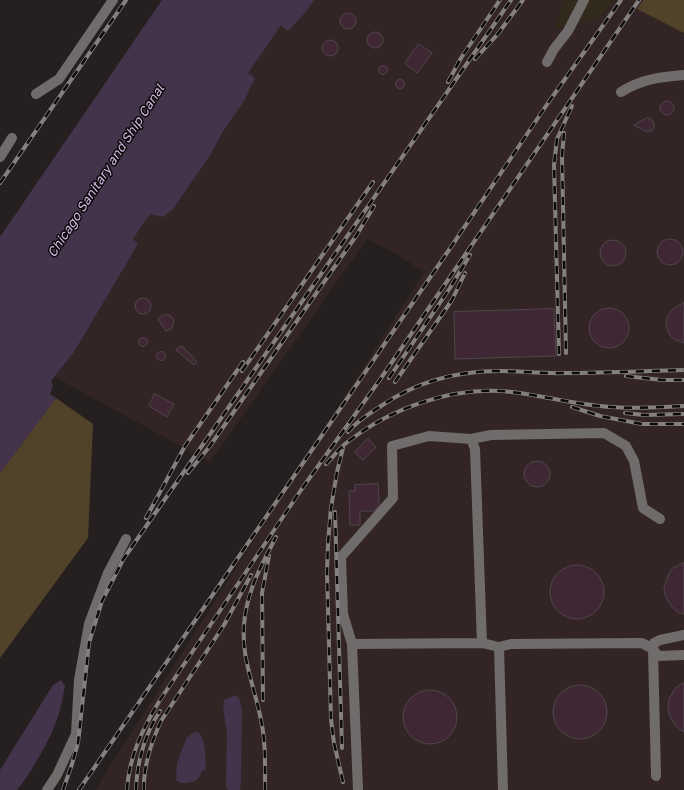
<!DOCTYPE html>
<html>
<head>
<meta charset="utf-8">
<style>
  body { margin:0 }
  canvas { display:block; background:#261f1f }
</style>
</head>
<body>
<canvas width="684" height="790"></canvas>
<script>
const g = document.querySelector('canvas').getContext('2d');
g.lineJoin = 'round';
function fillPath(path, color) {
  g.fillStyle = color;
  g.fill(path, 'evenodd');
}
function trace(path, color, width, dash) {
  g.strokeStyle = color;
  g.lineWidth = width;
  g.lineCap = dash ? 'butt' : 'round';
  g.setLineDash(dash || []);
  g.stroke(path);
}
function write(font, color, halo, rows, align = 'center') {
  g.font = font + ' "Golos Text",sans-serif';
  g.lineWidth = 3;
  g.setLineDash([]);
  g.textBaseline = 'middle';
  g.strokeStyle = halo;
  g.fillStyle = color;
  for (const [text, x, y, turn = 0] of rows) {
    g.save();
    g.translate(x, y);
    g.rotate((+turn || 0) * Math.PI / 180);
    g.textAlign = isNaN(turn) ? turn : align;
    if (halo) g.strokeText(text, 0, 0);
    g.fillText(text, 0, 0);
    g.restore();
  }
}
fillPath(new Path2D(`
  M314,0H564L555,27L600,18L613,0H643L638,9L684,33V790H95L424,272L398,255L367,239L210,462L55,377L74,352L138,244L133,239L150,214L163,217L173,209L211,154L255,79L247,73L281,25L288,31L305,13Z`), '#332525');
fillPath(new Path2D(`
  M564,0H613L600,18L555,28Z`), '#312a1b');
fillPath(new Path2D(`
  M643,0H684V33L637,9Z
  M56,398L93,424L88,538L0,658V473Z`), '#51432a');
fillPath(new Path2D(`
  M162,0H314L305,13L288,31L281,25L248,73L255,78L244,101L224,130L211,154L173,209L163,217L150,214L133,239L138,244L74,352L51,381L53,386L50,394L56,398L0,473V237Z
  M61,680L65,686C63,697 61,708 57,719C50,740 31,773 17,790H0V770L53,685Z
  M235,695L239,698L242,709L241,782L240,790H228L226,785L227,734L223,706L224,700Z
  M197,731C207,740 205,757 206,769L202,771C198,783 191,783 180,783L176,780L177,763L185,742L187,737Z`), '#43344b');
const building = new Path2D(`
  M340 21a8 8 0 1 1 16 0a8 8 0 1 1-16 0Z
  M367 40a8 8 0 1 1 16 0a8 8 0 1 1-16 0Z
  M322 48a8 8 0 1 1 16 0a8 8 0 1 1-16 0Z
  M419,44L432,53L417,73L405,63Z
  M378.5 70a4.5 4.5 0 1 1 9 0a4.5 4.5 0 1 1-9 0Z
  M395.5 84a4.5 4.5 0 1 1 9 0a4.5 4.5 0 1 1-9 0Z
  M660 108a7 7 0 1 1 14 0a7 7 0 1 1-14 0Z
  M647,118L651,119L654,123V127L652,131H645L634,125Z
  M657 252a13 13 0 1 1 26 0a13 13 0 1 1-26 0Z
  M600 253a13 13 0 1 1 26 0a13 13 0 1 1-26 0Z
  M135 306a8 8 0 1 1 16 0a8 8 0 1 1-16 0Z
  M684,303V343L674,339L669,334L667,328L666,322L668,316L671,311L676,307Z
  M589 328a20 20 0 1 1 40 0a20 20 0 1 1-40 0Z
  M554,309L556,356L455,359L454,312Z
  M164,315H170L174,321L172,328L166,331L158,319Z
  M138.5 342a4.5 4.5 0 1 1 9 0a4.5 4.5 0 1 1-9 0Z
  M182,346L197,362L194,365L176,350Z
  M156.5 356a4.5 4.5 0 1 1 9 0a4.5 4.5 0 1 1-9 0Z
  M155,394L174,404L167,417L149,406Z
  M368,439L376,447L363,460L355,452Z
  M524 474a13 13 0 1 1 26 0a13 13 0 1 1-26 0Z
  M378,484L379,505L373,511H360V525H350L349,491H355V485Z
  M684,563V614L678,612L672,607L668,601L665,595L664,587L669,573L673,568Z
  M550 592a27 27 0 1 1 54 0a27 27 0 1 1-54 0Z
  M684,683V732L676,726L672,720L669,714L668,706L669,699L673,692L677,687Z
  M553 712a27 27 0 1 1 54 0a27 27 0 1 1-54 0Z
  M403 717a27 27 0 1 1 54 0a27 27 0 1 1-54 0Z`);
fillPath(building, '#402734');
trace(building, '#4e474a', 1);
trace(new Path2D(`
  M547,62L554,49L568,31L584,0
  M621,92C641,79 661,77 684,75
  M36,94L59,79L113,0
  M0,157L12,138
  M471,439L475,449L482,643
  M352,644L482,643L499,647L511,644L642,643L653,649L658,656L684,655
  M499,647L503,790
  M656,776L653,649L654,643L660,640L684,635
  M47,790L57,775L76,734L79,680L89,624L108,573L126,539
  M358,790L352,644L343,614L341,557L393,498L392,446L429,436L471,439L491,435L604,433L626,446L634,461L643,508L660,519`), '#706c6b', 10);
const rail = new Path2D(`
  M475,59L497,35L523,0
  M448,82L461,58L500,0
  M564,133L562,156L566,353
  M0,183L126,0
  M559,354L554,165L557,139L572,106
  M242,371L373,182
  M626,376L662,380H684
  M389,378L450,288L470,255
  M395,382L452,300L465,273
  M572,407L600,416L642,424H684
  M625,413L644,415L684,414
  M348,432C357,421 370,413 381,406C416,382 457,371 499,371C521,371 543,374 566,373C605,373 645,371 684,370
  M326,464C332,458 338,450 345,444C390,408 454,385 512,392C545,396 578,405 611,407C635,409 660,407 684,406
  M188,473L210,446L356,236L374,206
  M335,512L342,748
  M146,518L185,446L243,362
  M122,561L511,0
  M263,700L262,593L269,556
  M343,782L334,743L331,719L327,572L328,543L331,508L337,472L343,448
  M63,790L72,764L78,743L89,643L102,601L125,556
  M79,790L453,244L548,103L621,0
  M127,790C129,756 143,728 160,700L301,490L379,381L639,0
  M136,790C137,762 145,734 160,711
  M144,790C143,766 151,743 161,721L224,625L251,575
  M265,790C265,767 266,743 261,720C254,684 239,654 245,616C249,587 263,562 276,537`);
trace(rail, '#857f7f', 4);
trace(rail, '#0c0909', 2.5, [8]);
write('italic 13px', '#d8b9e8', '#0c0909', [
  ["Chicago Sanitary and Ship Canal",106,171,-57]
]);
</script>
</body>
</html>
